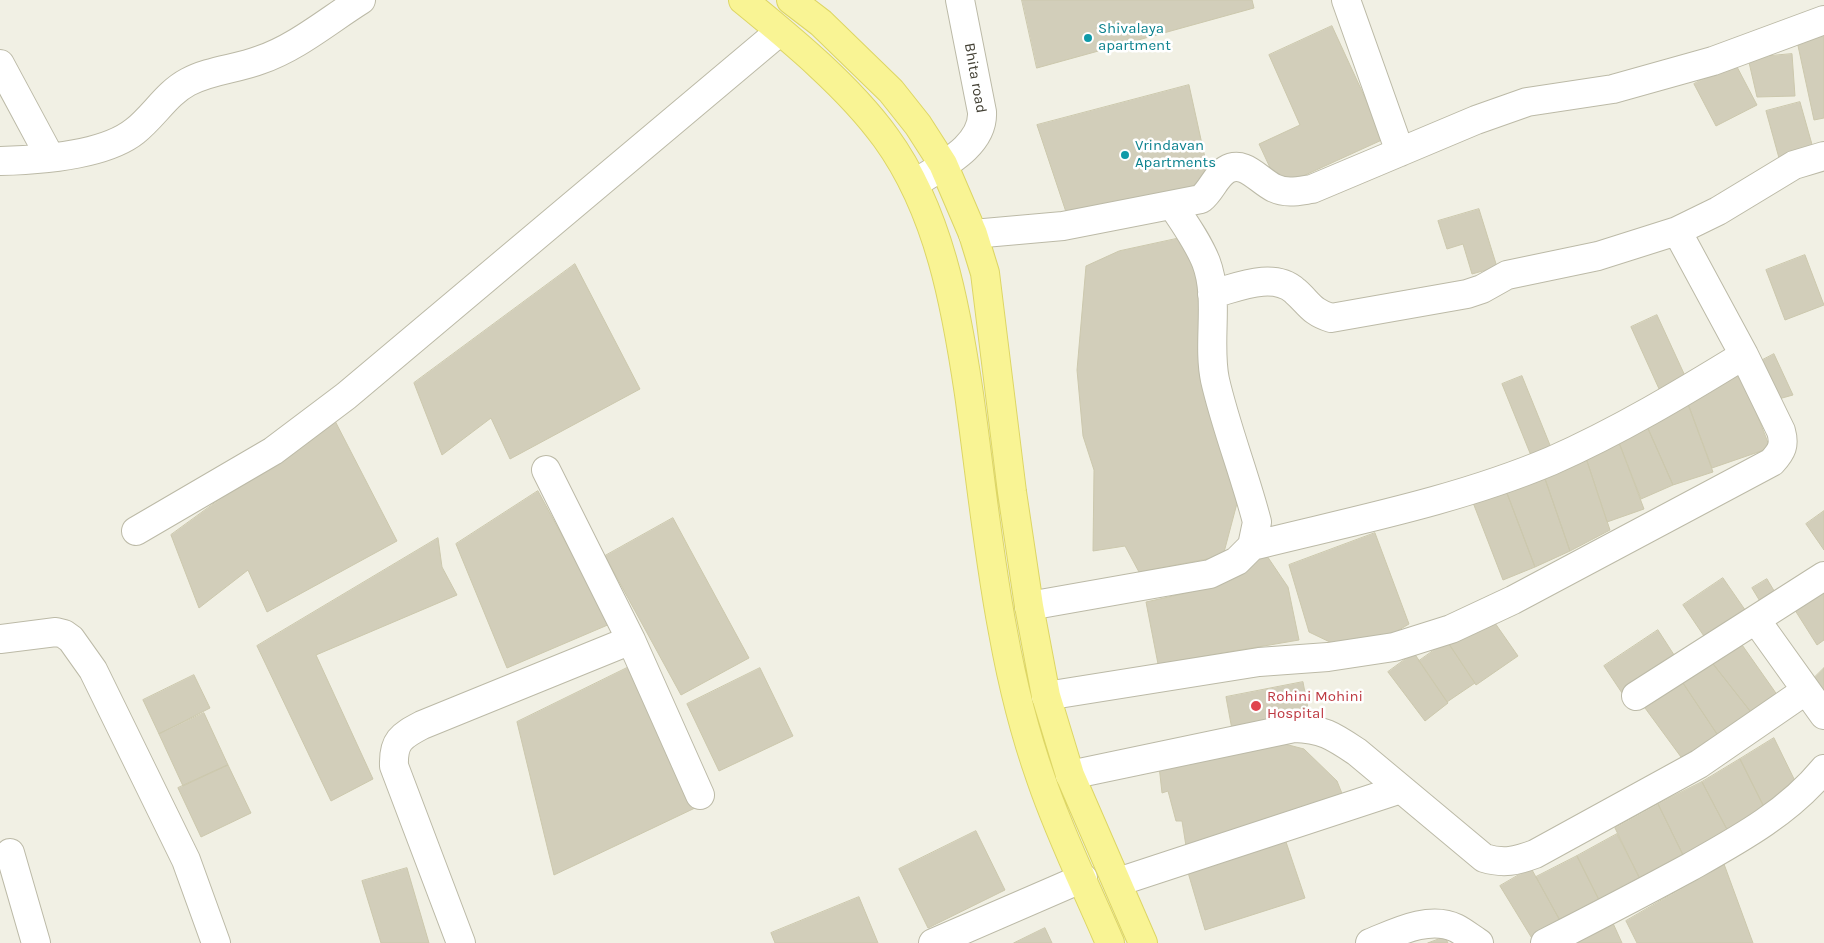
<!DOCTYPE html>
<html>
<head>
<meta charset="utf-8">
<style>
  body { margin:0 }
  canvas { display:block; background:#f1f0e4 }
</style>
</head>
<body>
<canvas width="1824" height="943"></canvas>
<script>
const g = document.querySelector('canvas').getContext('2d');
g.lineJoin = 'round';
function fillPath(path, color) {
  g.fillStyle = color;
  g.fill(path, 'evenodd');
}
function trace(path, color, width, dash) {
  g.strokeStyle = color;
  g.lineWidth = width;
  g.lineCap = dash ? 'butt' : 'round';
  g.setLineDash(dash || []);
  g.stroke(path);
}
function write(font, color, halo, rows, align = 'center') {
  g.font = font + ' Karla,sans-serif';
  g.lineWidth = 5;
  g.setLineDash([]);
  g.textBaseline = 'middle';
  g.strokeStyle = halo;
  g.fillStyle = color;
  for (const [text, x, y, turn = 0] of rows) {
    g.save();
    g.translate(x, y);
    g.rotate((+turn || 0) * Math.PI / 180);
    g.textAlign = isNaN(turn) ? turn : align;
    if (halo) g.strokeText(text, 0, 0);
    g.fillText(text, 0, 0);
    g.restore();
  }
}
const building = new Path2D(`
  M1022,0H1252L1254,8L1037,68Z
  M1332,26L1384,139L1279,187L1259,144L1300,125L1269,55Z
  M1824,36V118L1814,120L1797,41Z
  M1792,54L1795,96L1757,97L1748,58Z
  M1735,63L1757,105L1716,126L1694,84Z
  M1189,85L1211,185L1069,221L1037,125Z
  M1800,102L1813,148L1779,158L1766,111Z
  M1479,209L1497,267L1472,274L1463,244L1447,249L1438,221Z
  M1185,237L1205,301L1240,492L1223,556L1139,572L1125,546L1093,551L1094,470L1083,436L1077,370L1086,266L1119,251Z
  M1805,255L1824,305L1785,320L1766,270Z
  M575,264L640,389L510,459L491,418L442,455L414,383Z
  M1657,315L1686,378L1660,391L1631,327Z
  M1774,354L1793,395L1775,400L1757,363Z
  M1740,370L1770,448L1712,468L1688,404Z
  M1522,376L1552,450L1532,458L1502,384Z
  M1688,404L1713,472L1673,485L1646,424Z
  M333,417L397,541L267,612L248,570L199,608L171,535Z
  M1646,424L1673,485L1641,499L1618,440Z
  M1618,440L1644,509L1607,522L1585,455Z
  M1585,455L1610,530L1570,551L1543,473Z
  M1543,473L1570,551L1535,567L1505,488Z
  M1505,488L1535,567L1503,580L1472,500Z
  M538,491L610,624L507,668L456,544Z
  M1824,511V550L1806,524Z
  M673,518L749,658L681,695L605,556Z
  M1375,533L1409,624L1377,643L1334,644L1309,632L1289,565Z
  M438,538L442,567L457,595L316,655L373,779L331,801L257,646Z
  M1265,553L1288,587L1299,640L1158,664L1146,602L1191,592Z
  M1723,578L1750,617L1710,645L1683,605Z
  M1767,579L1779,599L1764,608L1752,588Z
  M1824,587V640L1817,645L1793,607Z
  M1488,613L1518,656L1476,685L1447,641Z
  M1658,630L1678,661L1624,696L1604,666Z
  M1447,641L1475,683L1447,702L1419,661Z
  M1740,642L1778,696L1754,716L1710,660Z
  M1414,653L1448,703L1425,721L1388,672Z
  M1710,660L1754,716L1721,740L1681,680Z
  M629,667L695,808L554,875L517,722Z
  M760,668L793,736L719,771L687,704Z
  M1824,668V701L1809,683Z
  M194,675L210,708L159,734L143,700Z
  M1681,680L1721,740L1681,757L1645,708Z
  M1303,682L1310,719L1233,735L1226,697Z
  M204,713L228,765L183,786L159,734Z
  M1774,738L1798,787L1767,813L1740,759Z
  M1277,742L1304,749L1337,781L1345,801L1186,846L1182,821H1176L1168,791L1162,793L1159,766Z
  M1740,759L1767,813L1731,837L1702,782Z
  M228,765L251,813L201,837L178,788Z
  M1702,782L1731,837L1685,859L1658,804Z
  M1658,804L1685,859L1643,885L1615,828Z
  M976,831L1005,890L928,928L899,869Z
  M1617,834L1643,885L1602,906L1577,856Z
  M1284,836L1305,898L1205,930L1187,869Z
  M1577,856L1602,906L1563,926L1536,877Z
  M1724,864L1753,943H1637L1626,921Z
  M407,868L429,943H381L362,881Z
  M1531,868L1563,926L1533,940L1500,886Z
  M859,897L878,943H775L771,933Z
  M1612,921L1622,943H1563Z
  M1045,928L1052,943H1014Z
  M1445,937L1448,943H1428Z`);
fillPath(building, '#d2ceba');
trace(building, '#ccc8ad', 1);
const minor = new Path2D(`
  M1346,0L1400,152
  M0,64L50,157
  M0,161C39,160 104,156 135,131C154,116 167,93 188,82C210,70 237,69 260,60C296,48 329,20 361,0
  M914,184C939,167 984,147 982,112L960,0
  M973,234L1063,226L1201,199C1212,190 1215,177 1226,170C1244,159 1258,180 1274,188C1287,194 1298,191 1312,189L1476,120L1527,102L1613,89L1713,61L1824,20
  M1212,294C1236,288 1273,271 1295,291C1309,303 1311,312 1331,318L1467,294L1482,289L1507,275L1598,256L1677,231L1718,211L1794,165L1824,156
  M546,470L631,640L700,795
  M136,531L273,451L346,396L779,32
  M1252,546C1352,521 1456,501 1551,461C1619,431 1682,393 1744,355
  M1029,606L1210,574L1237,561L1252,546L1257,522C1245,475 1226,428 1215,380C1207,342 1220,299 1206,262C1198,242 1185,224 1173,206
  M1756,620L1824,715
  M0,639L56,632L64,634L71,639L93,670L186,860L216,943
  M1046,696L1259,662L1328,657L1394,647L1451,629L1513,600L1772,462C1782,451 1785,445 1781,431L1744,355L1677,231
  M1636,696L1824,576
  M1070,775L1294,728C1323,729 1333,736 1357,752L1484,858C1504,864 1516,861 1535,854L1699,764L1805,691
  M10,853L36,943
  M1118,882L1401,789
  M461,943L394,766C393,741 401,736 422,725L631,640
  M933,943L1083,878
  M1370,943C1395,933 1429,915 1456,928C1464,932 1471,938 1479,943
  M1545,943C1594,918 1642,893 1690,867C1738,840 1788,813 1824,769`);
const major = new Path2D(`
  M743,0C792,40 849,87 886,138C939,211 956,306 969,394C980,473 988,554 1003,632C1012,682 1024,731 1041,779C1060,835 1087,889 1110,943
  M791,0L821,23L891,91L918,125L943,164L973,234L985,273L1012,492L1029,606L1046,696L1070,775L1143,943`);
trace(minor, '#bcbaa7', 30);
trace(major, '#ddd665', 30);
trace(minor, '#fff', 28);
trace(major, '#f9f494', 28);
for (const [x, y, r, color] of [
  [1088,38,5,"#0f9aa8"],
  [1125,155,5,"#0f9aa8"],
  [1256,706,6,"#e0444e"]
]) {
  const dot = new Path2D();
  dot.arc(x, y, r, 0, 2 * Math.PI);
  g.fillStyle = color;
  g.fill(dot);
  trace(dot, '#fff', 2);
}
write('15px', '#0d838f', '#fff', [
  ["Shivalaya",1098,29],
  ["apartment",1098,46],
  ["Vrindavan",1135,146],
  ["Apartments",1135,163]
], 'left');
write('15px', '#434034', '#fff', [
  ["Bhita road",975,78,80]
]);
write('15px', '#be3a42', '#fff', [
  ["Rohini Mohini",1267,697],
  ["Hospital",1267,714]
], 'left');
</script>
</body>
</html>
